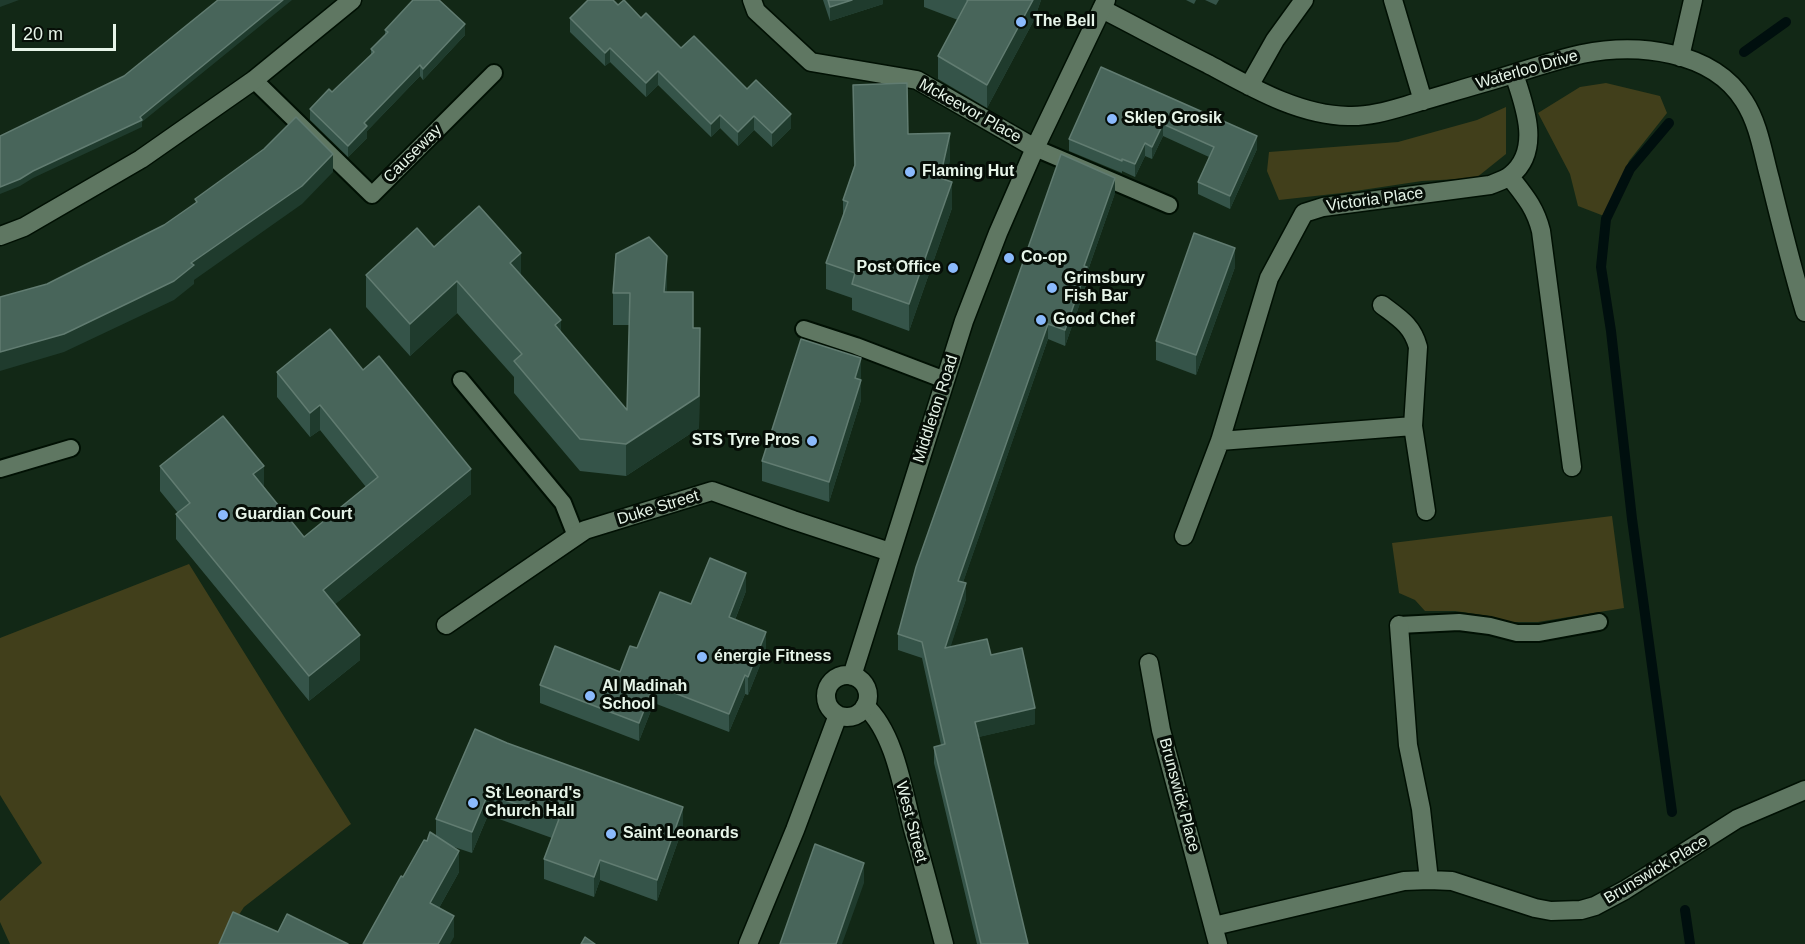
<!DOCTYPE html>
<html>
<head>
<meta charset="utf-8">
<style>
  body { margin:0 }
  #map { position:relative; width:1805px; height:944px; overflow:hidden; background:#122816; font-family:Arial,sans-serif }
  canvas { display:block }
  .scale { position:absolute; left:12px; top:24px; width:104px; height:27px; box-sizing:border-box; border:3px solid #e7f5e9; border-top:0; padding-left:8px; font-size:18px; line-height:21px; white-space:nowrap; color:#e7f5e9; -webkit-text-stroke:4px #060e07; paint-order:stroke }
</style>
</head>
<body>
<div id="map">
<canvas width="1805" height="944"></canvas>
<div class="scale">20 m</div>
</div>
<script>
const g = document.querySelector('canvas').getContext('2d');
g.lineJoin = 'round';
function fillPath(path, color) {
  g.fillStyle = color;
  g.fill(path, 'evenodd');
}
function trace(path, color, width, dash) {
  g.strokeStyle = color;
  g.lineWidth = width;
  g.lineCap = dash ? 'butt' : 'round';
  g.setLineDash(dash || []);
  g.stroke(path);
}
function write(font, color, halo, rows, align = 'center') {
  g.font = font + ' Arial,sans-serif';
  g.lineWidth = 6;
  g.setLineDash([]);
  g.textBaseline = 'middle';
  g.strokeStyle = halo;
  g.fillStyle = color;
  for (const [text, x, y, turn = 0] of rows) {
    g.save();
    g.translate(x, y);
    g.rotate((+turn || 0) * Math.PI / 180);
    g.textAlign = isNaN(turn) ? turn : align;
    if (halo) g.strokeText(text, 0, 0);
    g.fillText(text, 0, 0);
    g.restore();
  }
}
fillPath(new Path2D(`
  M1606,83L1660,96L1667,113L1629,161L1604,216L1578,206L1570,174L1538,113L1580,87Z
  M1506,107V154L1476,178L1422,181L1342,193L1279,200L1267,171L1269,152L1398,142L1477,120Z
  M1612,516L1624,608L1538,622H1512L1489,616L1455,611H1425L1415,600L1399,593L1392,543Z
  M189,564L351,824L244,907L220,944H10L0,922V901L42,863L0,795V638Z`), '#413f1b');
trace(new Path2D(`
  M1744,52L1786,22
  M1669,123L1630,169L1606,219L1601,267L1611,331L1632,519L1672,812
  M1685,910L1690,944`), '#000f0e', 10);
const lane = new Path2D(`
  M254,80L372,195L494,73
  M1035,148L1169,205
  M804,329L856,346L945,380
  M461,380L563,503L576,536
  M0,469L71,448
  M1399,625L1459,622L1490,626L1517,633H1539L1599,622`);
const street = new Path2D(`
  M752,0L756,11L811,62L917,80L1035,148
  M1393,0L1423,101
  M1102,9C1137,27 1172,46 1208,64C1251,87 1298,115 1348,116C1371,117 1394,109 1415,103C1440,96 1465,88 1490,81C1521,72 1551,61 1582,54C1637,43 1712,50 1744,101C1759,124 1763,154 1770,179C1781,224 1792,268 1805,312
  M1680,57L1693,0
  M1249,86L1275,40L1304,0
  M1510,177C1524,195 1535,207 1541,231L1572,467
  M0,236L24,227L141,159L254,80L352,0
  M1382,305C1399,318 1412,325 1418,347L1413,426L1426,511
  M1220,441L1413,426
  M1184,536L1220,441L1269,278L1304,213L1323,207L1490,185C1497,182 1505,180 1511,175C1542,150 1524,104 1514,74
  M446,625L585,530L712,491L793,520L890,552
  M1399,625L1408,745L1421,809L1429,880
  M1149,663L1161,730L1218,944
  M865,706C895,733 903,791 913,829C924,867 934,906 944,944
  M1214,926L1404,881L1429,880L1452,881L1535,908L1551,911L1581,910L1595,906L1625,890L1737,819L1805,790`);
const secondary = new Path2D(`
  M826 696a21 21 0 1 1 42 0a21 21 0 1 1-42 0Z
  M852,676L964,321L998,233L1035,148L1106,0
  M748,944L795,830L838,715`);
trace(lane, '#001003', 20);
trace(street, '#001003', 21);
trace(secondary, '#001003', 21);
trace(lane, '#5f7762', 16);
trace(street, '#5f7762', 18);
trace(secondary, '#5f7762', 18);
fillPath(new Path2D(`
  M823,0H883V4L830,21Z
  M924,0H1041L1034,20L987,108L938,79V56L958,20L924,7Z
  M1186,0H1196L1194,4Z
  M1205,0H1219L1216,5Z
  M618,5L641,18L681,48L747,89L791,128L772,147L754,130L738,146L720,128L711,137L658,85L646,97L610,62L605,66L570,32V18Z
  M385,30L465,35L423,80L420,76L367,131V138L348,157L310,120V109L332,92L371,55V49L385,35Z
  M1101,67L1257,149L1230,209L1198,194V182L1209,157L1163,136L1152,159L1145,156L1135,177L1122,171V173L1069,151V139Z
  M853,85L908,134L950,159L946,180L952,208L909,331L852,310V298L826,289V263L843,218V200L854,167Z
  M1115,193L1087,273V283L1065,346L1048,339L963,582L966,599L950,647L991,655L1035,724L978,737L1028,944H977L934,763V747L941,745L922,658L898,650V634L916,567Z
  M434,247L521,276L561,332L627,410L630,325H613V293L666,292L693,328L700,360L699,428L626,476L580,471L514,393V377L457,313L410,356L366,307V275Z
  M1235,267L1196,375L1156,360V341Z
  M363,370L471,494L335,604L360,660L309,701L176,539V514L178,513L160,491V466L264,487L304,537L366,487L320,430L310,437L277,397V372Z
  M861,377L860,380L861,400L829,502L762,481V461Z
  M746,591L735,620L766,650L748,695L745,694L729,732L654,703L639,741L540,703V685L620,672L637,648L691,604Z
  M475,729L683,827L657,901L600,880L594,897L544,879V859L552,838L488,815L472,853L451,846L459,872L439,908L454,937L403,877L427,841L436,836V819Z`), '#355449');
fillPath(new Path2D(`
  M0,0H19L0,7Z
  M283,0H292L142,122V127L33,178L20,186L0,194V187L33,171Z
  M852,0H883V4L830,21V7Z
  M1033,0H1041L1034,20L987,108V85Z
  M465,24V35L423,80V69Z
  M610,48V62L605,66V53Z
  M420,65V76L367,131V138L348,157V146L364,123Z
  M658,71V85L646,97V83Z
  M791,114V128L772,147V133Z
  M720,115V128L711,137V124Z
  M754,116V130L738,146V132Z
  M1163,124V136L1152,159V147Z
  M950,133V159L940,204V178Z
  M1257,136V149L1230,209V196Z
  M1145,143V156L1135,177V164Z
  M333,154V172L302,204L194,280V284L174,300L64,352L0,371V352L191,263Z
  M1115,178V193L1087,273V283L1065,346V330L1084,266Z
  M952,182V208L909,331V304Z
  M1235,248V267L1196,375V355Z
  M521,253V285L510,263Z
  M667,256V288L664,324V292Z
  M457,281V313L410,356V324Z
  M561,320V352L555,325Z
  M1048,324V339L958,597V581Z
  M700,328L699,428L626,476V444Z
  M861,358V377L855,398V378Z
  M861,380V400L829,502V482Z
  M320,405V430L310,437V413Z
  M264,466V490L253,474Z
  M471,469V494L323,614V590Z
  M746,573V591L729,635V617Z
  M966,583V599L945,664V648Z
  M766,632V650L748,695V677Z
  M360,635V660L309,701V676Z
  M745,675V694L729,732V714Z
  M654,685V703L639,741V723Z
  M1035,708V724L975,738V722Z
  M488,794V815L472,853V832Z
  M683,807V827L657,901V880Z
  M459,851V872L430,924V903Z
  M600,860V880L594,897V877Z
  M864,863V883L842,944H836Z
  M454,916V937L450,944H438Z`), '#1f3b2d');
const building = new Path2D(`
  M218,0H283L140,117L142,120L33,171L20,179L0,187V136L124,76Z
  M413,0H439L465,24L423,69L420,65L364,123L367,126L348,146L310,109L329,89L332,92L374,52L371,49L388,32L385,30Z
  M588,0H613L618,5L624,0L641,18L646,13L681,48L694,36L747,89L756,80L791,114L772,133L754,116L738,132L720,115L711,124L658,71L646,83L610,48L605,53L570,18Z
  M828,0H852L830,7Z
  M967,0H1033L987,85L938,56L968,0Z
  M1101,67L1257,136L1230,196L1198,182L1214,147L1163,124L1152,147L1145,143L1135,164L1122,159V161L1069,139Z
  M907,83L908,134L950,133L940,178L952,182L909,304L852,284L855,273L826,263L848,202L843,200L855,165L853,85Z
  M296,117L333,154L302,186L191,263L194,265L174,281L64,334L0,352V297L47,284L164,225L197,202L195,199L264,149Z
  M1061,154L1115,178L1084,266L1087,267L1065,330L1048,324L958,581L966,583L945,648L987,639L991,655L1022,648L1035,708L975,722L1028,944H981L934,747L945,744L922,642L898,634L916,567Z
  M479,206L521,253L510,263L561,320L555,325L627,410L630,293H613L616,254L649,237L667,256L664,292H693V328H700L699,396L626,444L580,439L514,361L522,354L457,281L410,324L366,275L417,228L434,247Z
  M1194,233L1235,248L1196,355L1156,341Z
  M330,329L363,370L379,356L471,469L323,590L360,635L309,676L176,514L190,503L160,466L223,416L264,466L253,474L304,537L378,477L320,405L310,413L277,372Z
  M801,339L861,358L855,378L861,380L829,482L762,461Z
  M710,558L746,573L729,617L766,632L748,677L745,675L729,714L654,685L639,723L540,685L555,646L620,672L630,646L637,648L660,592L691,604Z
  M475,729L507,743L683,807L657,880L600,860L594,877L544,859L559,819L488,794L472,832L436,819Z
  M430,832L459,851L430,903L454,916L438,944H363L401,876L403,877L424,840L427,841Z
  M815,844L864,863L836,944H780Z
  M233,912L278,932L287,914L348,944H219Z
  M585,937L595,944H581Z`);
fillPath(building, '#48655a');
trace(building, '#617c71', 1.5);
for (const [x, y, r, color] of [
  [1021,22,6,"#8bbafc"],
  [1112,119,6,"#8bbafc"],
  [910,172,6,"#8bbafc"],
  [1009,258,6,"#8bbafc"],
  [953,268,6,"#8bbafc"],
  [1052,288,6,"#8bbafc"],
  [1041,320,6,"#8bbafc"],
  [812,441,6,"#8bbafc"],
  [223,515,6,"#8bbafc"],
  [702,657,6,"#8bbafc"],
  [590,696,6,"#8bbafc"],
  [473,803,6,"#8bbafc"],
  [611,834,6,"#8bbafc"]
]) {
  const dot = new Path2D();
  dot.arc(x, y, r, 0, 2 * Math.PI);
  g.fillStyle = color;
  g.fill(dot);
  trace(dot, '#060e07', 2);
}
write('bold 16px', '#e7f5e9', '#060e07', [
  ["The Bell",1033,22],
  ["Sklep Grosik",1124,119],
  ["Flaming Hut",922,172],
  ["Co-op",1021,258],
  ["Post Office",941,268,"right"],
  ["Grimsbury",1064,279],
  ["Fish Bar",1064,297],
  ["Good Chef",1053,320],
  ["STS Tyre Pros",800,441,"right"],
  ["Guardian Court",235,515],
  ["énergie Fitness",714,657],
  ["Al Madinah",602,687],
  ["School",602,705],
  ["St Leonard's",485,794],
  ["Church Hall",485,812],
  ["Saint Leonards",623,834]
], 'left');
write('16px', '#e7f5e9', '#060e07', [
  ["Waterloo Drive",1527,70,-16],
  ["Mckeevor Place",970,111,29],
  ["Causeway",413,154,-45],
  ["Victoria Place",1375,200,-8],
  ["Middleton Road",936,409,-72],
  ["Duke Street",658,508,-17],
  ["Brunswick Place",1179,795,75],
  ["West Street",911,822,75],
  ["Brunswick Place",1656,870,-31]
]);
</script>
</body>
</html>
